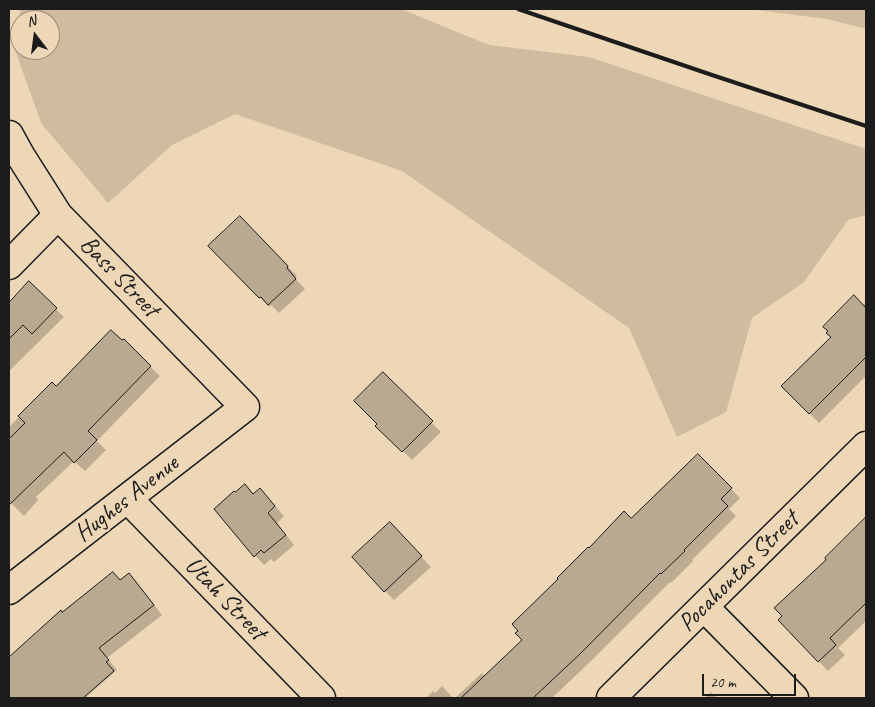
<!DOCTYPE html>
<html>
<head>
<meta charset="utf-8">
<style>
  body { margin:0 }
  #map { position:relative; width:875px; height:707px; overflow:hidden; background:#edd7b6; font-family:Caveat,sans-serif }
  canvas { display:block }
  .frame { position:absolute; inset:0; border:10px solid #1c1c1c; pointer-events:none }
  .north { position:absolute; left:10px; top:10px; width:50px; height:50px; box-sizing:border-box; background:#edd7b6; border:1px solid #998c78; border-radius:50%; rotate:345deg; font-size:14px; font-weight:700; line-height:20px; text-align:center; color:#1c1c1c }
  .north::after { content:''; display:block; margin:auto; width:18px; height:22px; background:#1c1c1c; clip-path:polygon(50% 0,100% 100%,50% 72%,0 100%) }
  .scale { position:absolute; left:702px; top:674px; width:94px; height:22px; box-sizing:border-box; border:2px solid #1c1c1c; border-top:0; padding-left:6px; font-size:15px; line-height:18px; white-space:nowrap; color:#1c1c1c; -webkit-text-stroke:4px #edd7b6; paint-order:stroke }
</style>
</head>
<body>
<div id="map">
<canvas width="875" height="707"></canvas>
<div class="frame"></div>
<div class="north">N</div>
<div class="scale">20 m</div>
</div>
<script>
const g = document.querySelector('canvas').getContext('2d');
g.lineJoin = 'round';
function fillPath(path, color) {
  g.fillStyle = color;
  g.fill(path, 'evenodd');
}
function trace(path, color, width, dash) {
  g.strokeStyle = color;
  g.lineWidth = width;
  g.lineCap = dash ? 'butt' : 'round';
  g.setLineDash(dash || []);
  g.stroke(path);
}
function write(font, color, halo, rows, align = 'center') {
  g.font = font + ' Caveat,sans-serif';
  g.lineWidth = 5;
  g.setLineDash([]);
  g.textBaseline = 'middle';
  g.strokeStyle = halo;
  g.fillStyle = color;
  for (const [text, x, y, turn = 0] of rows) {
    g.save();
    g.translate(x, y);
    g.rotate((+turn || 0) * Math.PI / 180);
    g.textAlign = isNaN(turn) ? turn : align;
    if (halo) g.strokeText(text, 0, 0);
    g.fillText(text, 0, 0);
    g.restore();
  }
}
fillPath(new Path2D(`
  M21,9H401L489,45L589,57L866,149V215L848,220L804,282L752,318L726,412L677,437L629,328L402,171L235,114L172,145L108,203L41,123L13,44ZM20,20H50V50H20Z
  M748,9H866V29L827,19Z`), '#cfbba0');
fillPath(new Path2D(`
  M249,227L297,276L295,278L305,289L279,313L271,305L269,307L210,246Z
  M29,283L64,317L9,371V306Z
  M866,302V376L819,423L782,386Z
  M123,341L160,376L97,441L106,450L85,471L74,461L36,497L38,500L24,516L9,501V427L52,384L56,388Z
  M383,374L441,432L412,460L377,426L379,424Z
  M698,456L740,498L729,509L736,516L692,560L693,561L671,583L670,582L590,662L552,698H455L482,673L485,677L524,640L589,550L631,520Z
  M245,485L254,494L260,489L269,499L284,516L277,523L294,545L274,562L271,559L264,565L249,549L235,493Z
  M866,532V621L838,648L845,655L828,671L779,620Z
  M399,533L431,567L394,600L385,591Z
  M129,574L138,584L162,615L107,658L117,670L86,697L85,696L82,698H9V663L62,614L120,581Z
  M442,686L453,698H426L433,691L435,693Z
  M711,692L717,698H705Z`), '#0003');
const building = new Path2D(`
  M240,216L288,266L287,268L296,279L268,305L261,297L259,298L208,246Z
  M29,281L57,308L32,334L23,325L9,339V303Z
  M854,295L866,308V357L809,414L781,386L831,337L826,333L828,331L823,327Z
  M111,330L122,340L124,339L151,366L88,431L97,440L74,463L64,452L9,505V439L25,423L18,416L52,382L56,386Z
  M383,372L433,421L402,452L375,426L377,424L354,401Z
  M698,454L732,488L721,499L728,506L684,550L685,551L661,574L660,573L581,653L533,698H461L522,640L515,633L518,631L512,624L558,579L557,578L588,547L589,548L624,511L631,518Z
  M245,484L253,494L260,488L275,506L268,513L286,535L264,553L261,550L254,557L214,509L234,491L235,492Z
  M866,517V603L830,638L836,645L818,662L778,620L782,616L774,608L826,560L825,558Z
  M390,522L422,556L384,592L352,557Z
  M113,572L120,580L129,573L154,605L99,648L109,660L106,662L114,671L83,698H9V657L61,610L62,612Z`);
fillPath(building, '#b9a990');
trace(building, '#1c1c1c', 1);
const minor = new Path2D(`
  M9,135L20,155L58,215L245,407L9,590
  M9,265L58,215
  M128,499L321,698
  M704,607L794,698
  M611,698L866,446`);
trace(minor, '#1c1c1c', 31);
trace(minor, '#edd7b6', 28);
trace(new Path2D(`
  M518,9L712,75L866,126`), '#1c1c1c', 4);
write('25px', '#1c1c1c', '#edd7b6', [
  ["Bass Street",119,277,46],
  ["Hughes Avenue",127,499,-38],
  ["Pocahontas Street",739,572,-45],
  ["Utah Street",225,599,46]
]);
</script>
</body>
</html>
